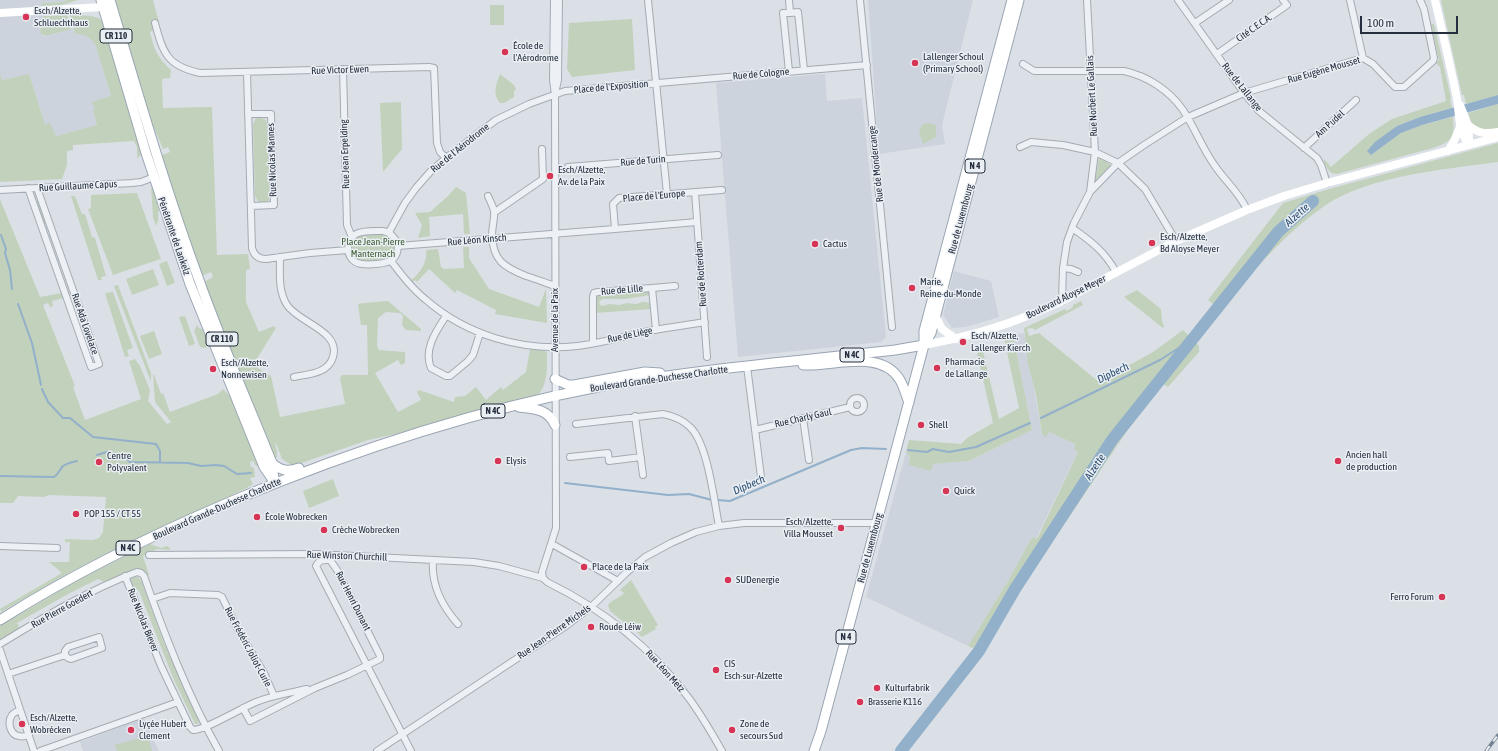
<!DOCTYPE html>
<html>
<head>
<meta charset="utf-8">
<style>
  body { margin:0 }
  #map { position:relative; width:1498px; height:751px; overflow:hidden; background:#dbe0e6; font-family:"Asap Condensed",sans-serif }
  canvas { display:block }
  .scale { position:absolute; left:1360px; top:16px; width:98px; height:18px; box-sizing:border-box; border:2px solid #242e3d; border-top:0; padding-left:5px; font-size:12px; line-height:14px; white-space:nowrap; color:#242e3d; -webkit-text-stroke:3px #eaeff4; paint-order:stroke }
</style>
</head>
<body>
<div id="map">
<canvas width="1498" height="751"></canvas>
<div class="scale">100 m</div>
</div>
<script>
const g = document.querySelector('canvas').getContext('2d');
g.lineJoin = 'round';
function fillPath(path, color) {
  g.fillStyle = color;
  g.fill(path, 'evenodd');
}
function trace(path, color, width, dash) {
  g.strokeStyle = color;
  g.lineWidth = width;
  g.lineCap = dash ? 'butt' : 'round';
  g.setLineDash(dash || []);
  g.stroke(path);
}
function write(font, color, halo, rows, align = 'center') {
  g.font = font + ' "Asap Condensed",sans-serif';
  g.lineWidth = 3;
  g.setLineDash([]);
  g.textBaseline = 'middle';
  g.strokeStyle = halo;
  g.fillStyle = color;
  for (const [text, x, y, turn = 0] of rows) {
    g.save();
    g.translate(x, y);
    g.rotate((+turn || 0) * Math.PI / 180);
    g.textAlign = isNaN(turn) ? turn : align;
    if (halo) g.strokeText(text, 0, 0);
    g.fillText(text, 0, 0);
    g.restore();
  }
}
fillPath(new Path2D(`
  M0,0H66L64,2L42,3L43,18L39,20L38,23L43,36H46L73,28L75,33L83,34L90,38L95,44L111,96L93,112L97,125L56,136L45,124L29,74L2,80L0,73Z
  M868,0H973L942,125L945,144L879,154Z
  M825,74L827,101L862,98L886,337L881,342L738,357L716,83Z
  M954,271L991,281L999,317L966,327L952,328L943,315Z
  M1024,333L1042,434L1049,432L1075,444L1074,449L1078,451L1036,539L1032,537L1008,581L968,646L866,597L906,452L910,457L933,464L969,461L1032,430L1013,335Z
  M144,718L159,751H83L80,742Z`), '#ccd3dc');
fillPath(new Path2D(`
  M66,0H78L61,5L42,6V3L64,2Z
  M114,0H153L159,22L157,29L150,32C154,49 157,57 171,70L170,78L162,79L163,108L212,107L217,255L248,254L250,269L246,270V302L259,332L274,326L276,328L253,365L271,376L280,417L345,404L340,378L342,375H368L367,325H361L358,304L364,303L388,301L421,329V331L406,330L402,325L403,316L400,313L386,312L378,318L377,346L379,350L405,352V363L401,365L398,360L375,373L398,412L421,400L417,392L419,390L454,402L455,397L465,396L476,387L486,400L501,387L503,390L526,372L530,349L544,350L547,353C547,368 548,382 539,394L400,433L368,440L293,466L282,459L276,443L275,444L277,451V457L274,459L204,282L213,277L211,272L201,276L160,156L170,152L168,147L163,149L152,123L160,151Z
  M1441,0H1498V95L1466,104L1464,95H1462Z
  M490,5H504V25H490Z
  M67,15L71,29L46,36L41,34L39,20L43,18V16Z
  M70,15C78,16 92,14 100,19C103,22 105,27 107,31L143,154L137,158V147L134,141L73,145V150L67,151V165L62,179L0,182V73L2,80L29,74L45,124L50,123L56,136L97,125L93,111L95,110L92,102L111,96L95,44C89,36 84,34 75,34Z
  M632,19L635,70L572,77L567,69L569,23Z
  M1431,24H1434L1451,98H1450L1452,108L1420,117L1397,126L1371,155L1401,133L1422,125L1453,117C1455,137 1453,141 1433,148L1337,174C1329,174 1327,168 1324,162V159L1331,167L1369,134L1392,119L1446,101L1440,67L1436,63L1439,60Z
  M500,74L514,85L516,90L514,91V97L504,103H500C492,94 496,84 500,74Z
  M401,102L402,149L383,172L380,103Z
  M1498,104V128C1490,130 1480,131 1473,124C1471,122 1469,116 1468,113Z
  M260,117L266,120L267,124L270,196L269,200L266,203H259L255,196L253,124L256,118Z
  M927,123L936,125V137L923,144L919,131L922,125Z
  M1498,143V162C1447,169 1365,176 1323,207C1283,235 1252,273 1220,310L1208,300L1283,203L1329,189Z
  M1099,157L1111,165L1095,182Z
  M151,187L157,194L160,206L158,214V221L156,226L153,217Z
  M456,187L466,193L470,234H464L463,214L429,217L430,236L418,238L422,225L415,213L430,212L448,196Z
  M137,193L161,259L113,275L88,209L91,208V195Z
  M71,196H75L82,214H85L92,237L95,238L106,276L101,277L102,280H98Z
  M0,199L40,297L62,293L63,298L52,301L53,306L50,307L48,303L43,305L75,386L73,387L85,420L141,399L129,361L135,359L140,366L150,390L148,401L167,424L171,422L155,402L153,375H154L161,394L163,393L170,412L218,394L223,389L231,397L235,404L259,465L256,466L253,461L250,462L251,467L254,468L255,477L250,478L253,484L247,488L113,550L65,575L1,612L0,609L62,573L49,562H69L70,542H65V539L93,540L99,538L103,532L106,497L49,495L44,497L18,496L13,503H0Z
  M35,201H40L48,223L43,225Z
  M389,232L398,246L391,261L362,264L350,257L349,243L356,234Z
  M463,247H469V258L489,289L539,307L546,289L547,323L495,314L496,310L457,290L455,293L429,269L417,282L415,280L413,282L411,280C420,274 428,261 426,250L438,249L441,267L444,269L464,268Z
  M167,261L175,283L167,286L159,264Z
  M153,269L159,285L132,295L126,279Z
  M118,285L151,373V382L114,286Z
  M1137,290L1161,309L1162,321L1164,326L1163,328L1124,297Z
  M646,291L651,295L625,299H603L600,301L599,304L602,306L609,304L619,305L627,303L636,304L643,302L651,303V309L595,313L596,297L599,294Z
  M113,292L133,348L127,350L129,356L125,357L105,293Z
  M1081,301L1083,305L1035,330L1032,328L1027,329L1029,336L1039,333L1099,382L1153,352L1183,330L1199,346V352L1168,387L1160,382L979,651L968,646L1008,581L1032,537L1037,539L1078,452L1074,449L1075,444L1049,432L1046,437L1042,434L1036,395L1028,364L1024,328L1065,309L1067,311L1073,307V305Z
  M185,316L195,344L189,346L179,317Z
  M197,325L199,328L204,330L209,341L206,348L200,347L194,331Z
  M154,331L162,354L149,359L140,336Z
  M1013,335L1032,430L969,461L933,464L931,471L909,465L910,457L906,452L909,440L961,444L967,438L993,423L977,353L983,351L999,419L1019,408L1004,338Z
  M333,479L339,496L309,508L303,491Z
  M150,544L161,548L167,546L171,549L169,550L157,549L143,556L149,575L144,576L141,573L108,584L98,579L70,593L17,623L22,631L0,644V626L74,582Z
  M134,577H138L141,580L164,643L199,722L198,724H195L174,680L139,591L132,586L131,579Z
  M631,580L658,625L655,627L656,629L642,637L636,631L637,630L632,627L631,628L610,611L608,605C612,599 620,598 624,593L620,590Z
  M148,736L152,751H117L115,745Z`), '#c2d1bb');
fillPath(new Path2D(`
  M1498,95V104L1422,125L1401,133L1371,155L1367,151L1375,142L1397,126L1420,117Z`), '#92b0ca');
trace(new Path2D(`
  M1,235L6,249L5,253L10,270L12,289
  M18,304L32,343L41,385
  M42,389L48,402L63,418H70L93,437L156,444L160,451V462
  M1041,418L1160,360L1191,340
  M908,450L927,452L933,449L949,452L976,447L1030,423
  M97,455L107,452L122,455L130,462L188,463L201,466L216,465L224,466L237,474L251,473
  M0,476L54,477C59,474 59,470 63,466C67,463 73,462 77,461
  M565,483L668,495L689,494L712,500
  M717,500L730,501L851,450L862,448L886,449`), '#92b0ca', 2);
trace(new Path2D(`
  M901,751L979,651L1015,589L1112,440L1278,232L1313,201`), '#92b0ca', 12);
const street = new Path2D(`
  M554,0L553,80L555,95L556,528L542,572L543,578L547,582C604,610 650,646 688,697C701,714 711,732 722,751
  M648,0L667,194
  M860,0L892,327
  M1087,0L1095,152L1090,192
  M1178,0L1244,93L1259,111L1317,158L1321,165L1327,183
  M1350,0L1363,58
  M790,13L798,12L804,70
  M155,23C163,53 167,66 200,73L429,67L434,68L437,143L440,152L446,158
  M1195,23L1229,0
  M1217,54L1287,5L1283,0
  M1023,64L1034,71H1124C1147,76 1169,90 1183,110C1195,128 1202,148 1215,166C1225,181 1240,193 1247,210
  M343,69L347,225L352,237
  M789,71L783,13H790L789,0
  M247,72L252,248C254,256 259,259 266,259L310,253L348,250
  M556,89L558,80L559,0
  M248,114H271L274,205L251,206
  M1020,147L1031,142L1063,145L1095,152L1118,163L1145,189L1176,241
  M1304,148L1356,100
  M568,167L718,155
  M28,188L91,367L99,364L37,188
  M0,190L132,183L141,182L154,177
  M695,192L707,357
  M488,196C490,201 493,206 494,211C495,216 492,228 492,235C493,261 504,267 526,276C536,279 546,283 555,286
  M495,212L543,179L542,149
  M697,222L615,229L613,204L619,198L722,190
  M1072,228C1091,241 1105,252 1116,272
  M383,231C397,233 404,253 390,261C384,264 369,265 362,264C347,263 343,242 356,234C363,230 375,231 383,231Z
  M389,232L405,203L416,188L430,172L446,158L496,120L529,104L565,91L867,65
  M398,246L615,229
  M280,257C280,273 278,291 287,305C299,323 341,331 333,357C328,374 308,374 294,377
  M391,261C401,274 411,288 425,299C466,335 522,352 577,346C603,343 628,335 654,330C671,327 688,325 705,322
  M1063,268L1071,269L1078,272
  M652,288L675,286
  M1062,301L1063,268L1067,242L1074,223L1090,192L1118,163L1144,145L1188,117L1244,93L1363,58L1373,64L1395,87H1404L1433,61L1434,58L1424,9L1420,0
  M446,316C437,330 423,349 431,368L446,376H450L468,361L473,355L480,333
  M593,343V297L594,293L598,292L652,288L656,330
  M747,366L761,477
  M850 405a7 7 0 1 1 14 0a7 7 0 1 1-14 0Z
  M635,416L643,475
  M803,418L809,460
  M576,424L663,414C673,416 682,419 690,427C708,444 714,501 719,526
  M755,430L850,407
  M570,457L608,453L609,461L641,457
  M552,544L618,581
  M0,546L57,548
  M149,555L315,554L474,562L499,566L543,578
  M433,560C431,585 441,605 458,624
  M125,576L161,666L190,727L193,730C206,730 241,708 256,702C273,695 290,693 307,689
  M152,599L170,593L218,595L222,597L238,630L264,673L274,696
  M99,637L102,648L71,659L68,658L65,655V651L68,647Z
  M0,644C44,617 89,590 137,572L141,573L144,576C165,636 188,696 219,751
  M0,650L34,751
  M8,674L65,655
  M243,708L250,721L315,688L347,675L380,659V656L337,570L330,560C323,560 320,559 316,566L411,751
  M20,710C18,711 13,713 12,715C7,722 10,735 19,736C22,737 26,736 29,735
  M40,751L178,702
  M377,751L563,628L592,606L626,573L645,557L671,543L696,532L719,526L744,523H876`);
const primary = new Path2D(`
  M101,0L146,153L190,284L264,467L275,483
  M110,0C138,94 165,188 199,280C221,342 248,403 272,463L274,480
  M924,343V331L1012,0
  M803,365C833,367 881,348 900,380C904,387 906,395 909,403
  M555,379L568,385H574L645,372L660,373
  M519,407C535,409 548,409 555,425
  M272,463C281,471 288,472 299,468
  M0,620C74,573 152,535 232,501C351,451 476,410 603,386C699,369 797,361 895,350L924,345
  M814,751L821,731L924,345L931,333L1019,0`);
trace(street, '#a4abb3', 8);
trace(primary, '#99a5b3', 11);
trace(street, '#edf0f5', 6);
trace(new Path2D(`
  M1435,0C1442,31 1450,63 1456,94C1460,112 1457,130 1469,145
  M0,13L103,7
  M1460,105C1466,119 1470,130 1469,145
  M1468,125C1479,134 1485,134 1498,132
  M1448,151L1454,141L1460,127
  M935,315L942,329L956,339
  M924,345C963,338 999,328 1035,313L1062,301L1176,241L1247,210L1284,196L1327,183L1498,137`), '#fff', 8);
trace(primary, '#fff', 9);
const rail = new Path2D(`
  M1486,751L1498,735`);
trace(rail, '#738091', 3.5);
trace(rail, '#eaeff4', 2, [6]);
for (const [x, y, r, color] of [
  [26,17,4,"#d63555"],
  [505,52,4,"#d63555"],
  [915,63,4,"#d63555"],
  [550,176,4,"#d63555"],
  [1152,243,4,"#d63555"],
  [815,244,4,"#d63555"],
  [912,288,4,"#d63555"],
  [963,342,4,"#d63555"],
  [937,368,4,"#d63555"],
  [213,369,4,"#d63555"],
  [921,425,4,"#d63555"],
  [498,461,4,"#d63555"],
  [1338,461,4,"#d63555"],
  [99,462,4,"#d63555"],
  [946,491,4,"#d63555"],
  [76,514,4,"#d63555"],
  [257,517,4,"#d63555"],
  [841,528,4,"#d63555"],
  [324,530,4,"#d63555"],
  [584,567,4,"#d63555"],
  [728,580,4,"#d63555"],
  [1442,597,4,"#d63555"],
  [591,627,4,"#d63555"],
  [716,670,4,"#d63555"],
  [877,688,4,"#d63555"],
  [860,702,4,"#d63555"],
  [22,724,4,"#d63555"],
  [131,730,4,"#d63555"],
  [732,730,4,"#d63555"]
]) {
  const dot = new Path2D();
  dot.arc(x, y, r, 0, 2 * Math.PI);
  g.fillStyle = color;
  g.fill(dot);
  trace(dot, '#eaeff4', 1.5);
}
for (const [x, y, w] of [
  [116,36,32],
  [975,166,20],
  [222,339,32],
  [852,355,24],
  [493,411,24],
  [128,548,24],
  [846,637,20]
]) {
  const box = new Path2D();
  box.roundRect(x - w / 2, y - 7, w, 14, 3);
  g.fillStyle = '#eaeff4';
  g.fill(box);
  trace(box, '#242e3d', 1);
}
write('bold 9px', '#242e3d', null, [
  ["CR 110",116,36],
  ["N 4",975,166],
  ["CR 110",222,339],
  ["N 4C",852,355],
  ["N 4C",493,411],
  ["N 4C",128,548],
  ["N 4",846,637]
]);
write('10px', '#242e3d', '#eaeff4', [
  ["Esch/Alzette,",34,11],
  ["Schluechthaus",34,23],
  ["École de",513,46],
  ["l'Aérodrome",513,58],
  ["Lallenger Schoul",923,57],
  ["(Primary School)",923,69],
  ["Esch/Alzette,",558,170],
  ["Av. de la Paix",558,182],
  ["Esch/Alzette,",1160,237],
  ["Bd Aloyse Meyer",1160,249],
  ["Cactus",823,244],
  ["Marie,",920,282],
  ["Reine-du-Monde",920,294],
  ["Esch/Alzette,",971,336],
  ["Lallenger Kierch",971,348],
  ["Pharmacie",945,362],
  ["de Lallange",945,374],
  ["Esch/Alzette,",221,363],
  ["Nonnewisen",221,375],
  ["Shell",929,425],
  ["Ancien hall",1346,455],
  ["de production",1346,467],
  ["Centre",107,456],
  ["Polyvalent",107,468],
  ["Elysis",506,461],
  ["Quick",954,491],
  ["POP 155 / CT 55",84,514],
  ["École Wobrecken",265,517],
  ["Esch/Alzette,",833,522,"right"],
  ["Villa Mousset",833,534,"right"],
  ["Crèche Wobrecken",332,530],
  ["Place de la Paix",592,567],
  ["SUDenergie",736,580],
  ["Ferro Forum",1434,597,"right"],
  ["Roude Léiw",599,627],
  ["CIS",724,664],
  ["Esch-sur-Alzette",724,676],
  ["Kulturfabrik",885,688],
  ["Brasserie K116",868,702],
  ["Esch/Alzette,",30,718],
  ["Wobrécken",30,730],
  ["Lyçée Hubert",139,724],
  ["Clement",139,736],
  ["Zone de",740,724],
  ["secours Sud",740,736]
], 'left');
write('10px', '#242e3d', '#eaeff4', [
  ["Cité C.E.C.A.",1254,28,-35],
  ["Rue Victor Ewen",340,70,-2],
  ["Rue Eugène Mousset",1324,70,-16],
  ["Rue de Cologne",761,74,-5],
  ["Place de l'Exposition",611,87,-5],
  ["Rue de Lallange",1242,87,52],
  ["Rue Norbert Le Gallais",1092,96,-93],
  ["Am Pudel",1330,124,-42],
  ["Rue de l'Aérodrome",460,148,-39],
  ["Rue Jean Erpelding",345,154,-92],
  ["Rue Nicolas Mannes",272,160,-92],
  ["Rue de Turin",643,161,-5],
  ["Rue de Mondercange",876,164,-96],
  ["Rue Guillaume Capus",78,186,-3],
  ["Place de l'Europe",654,196,-5],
  ["Rue de Luxembourg",961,219,-75],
  ["Pénétrante de Lankelz",174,236,71],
  ["Rue Léon Kinsch",477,240,-5],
  ["Rue de Rotterdam",701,274,-94],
  ["Rue de Lille",622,290,-5],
  ["Boulevard Aloyse Meyer",1066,297,-26],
  ["Avenue de la Paix",555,320,-90],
  ["Rue Ada Lovelace",85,324,71],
  ["Rue de Liège",630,335,-12],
  ["Boulevard Grande-Duchesse Charlotte",659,379,-8],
  ["Rue Charly Gaul",803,418,-13],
  ["Boulevard Grande-Duchesse Charlotte",217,509,-24],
  ["Rue de Luxembourg",870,548,-75],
  ["Rue Winston Churchill",347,556,2],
  ["Rue Henri Dunant",353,601,63],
  ["Rue Pierre Goedert",62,609,-29],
  ["Rue Nicolas Biever",143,620,68],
  ["Rue Jean-Pierre Michels",554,632,-35],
  ["Rue Frédéric Joliot-Curie",248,647,62],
  ["Rue Léon Metz",665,671,48]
]);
write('10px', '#3a5a30', '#eaeff4', [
  ["Place Jean-Pierre",373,242],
  ["Manternach",373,254]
]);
write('italic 11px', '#2c4f73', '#eaeff4', [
  ["Alzette",1297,215,-42],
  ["Dipbech",1113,373,-26],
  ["Alzette",1095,467,-57],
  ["Dipbech",749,485,-23]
]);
</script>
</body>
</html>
